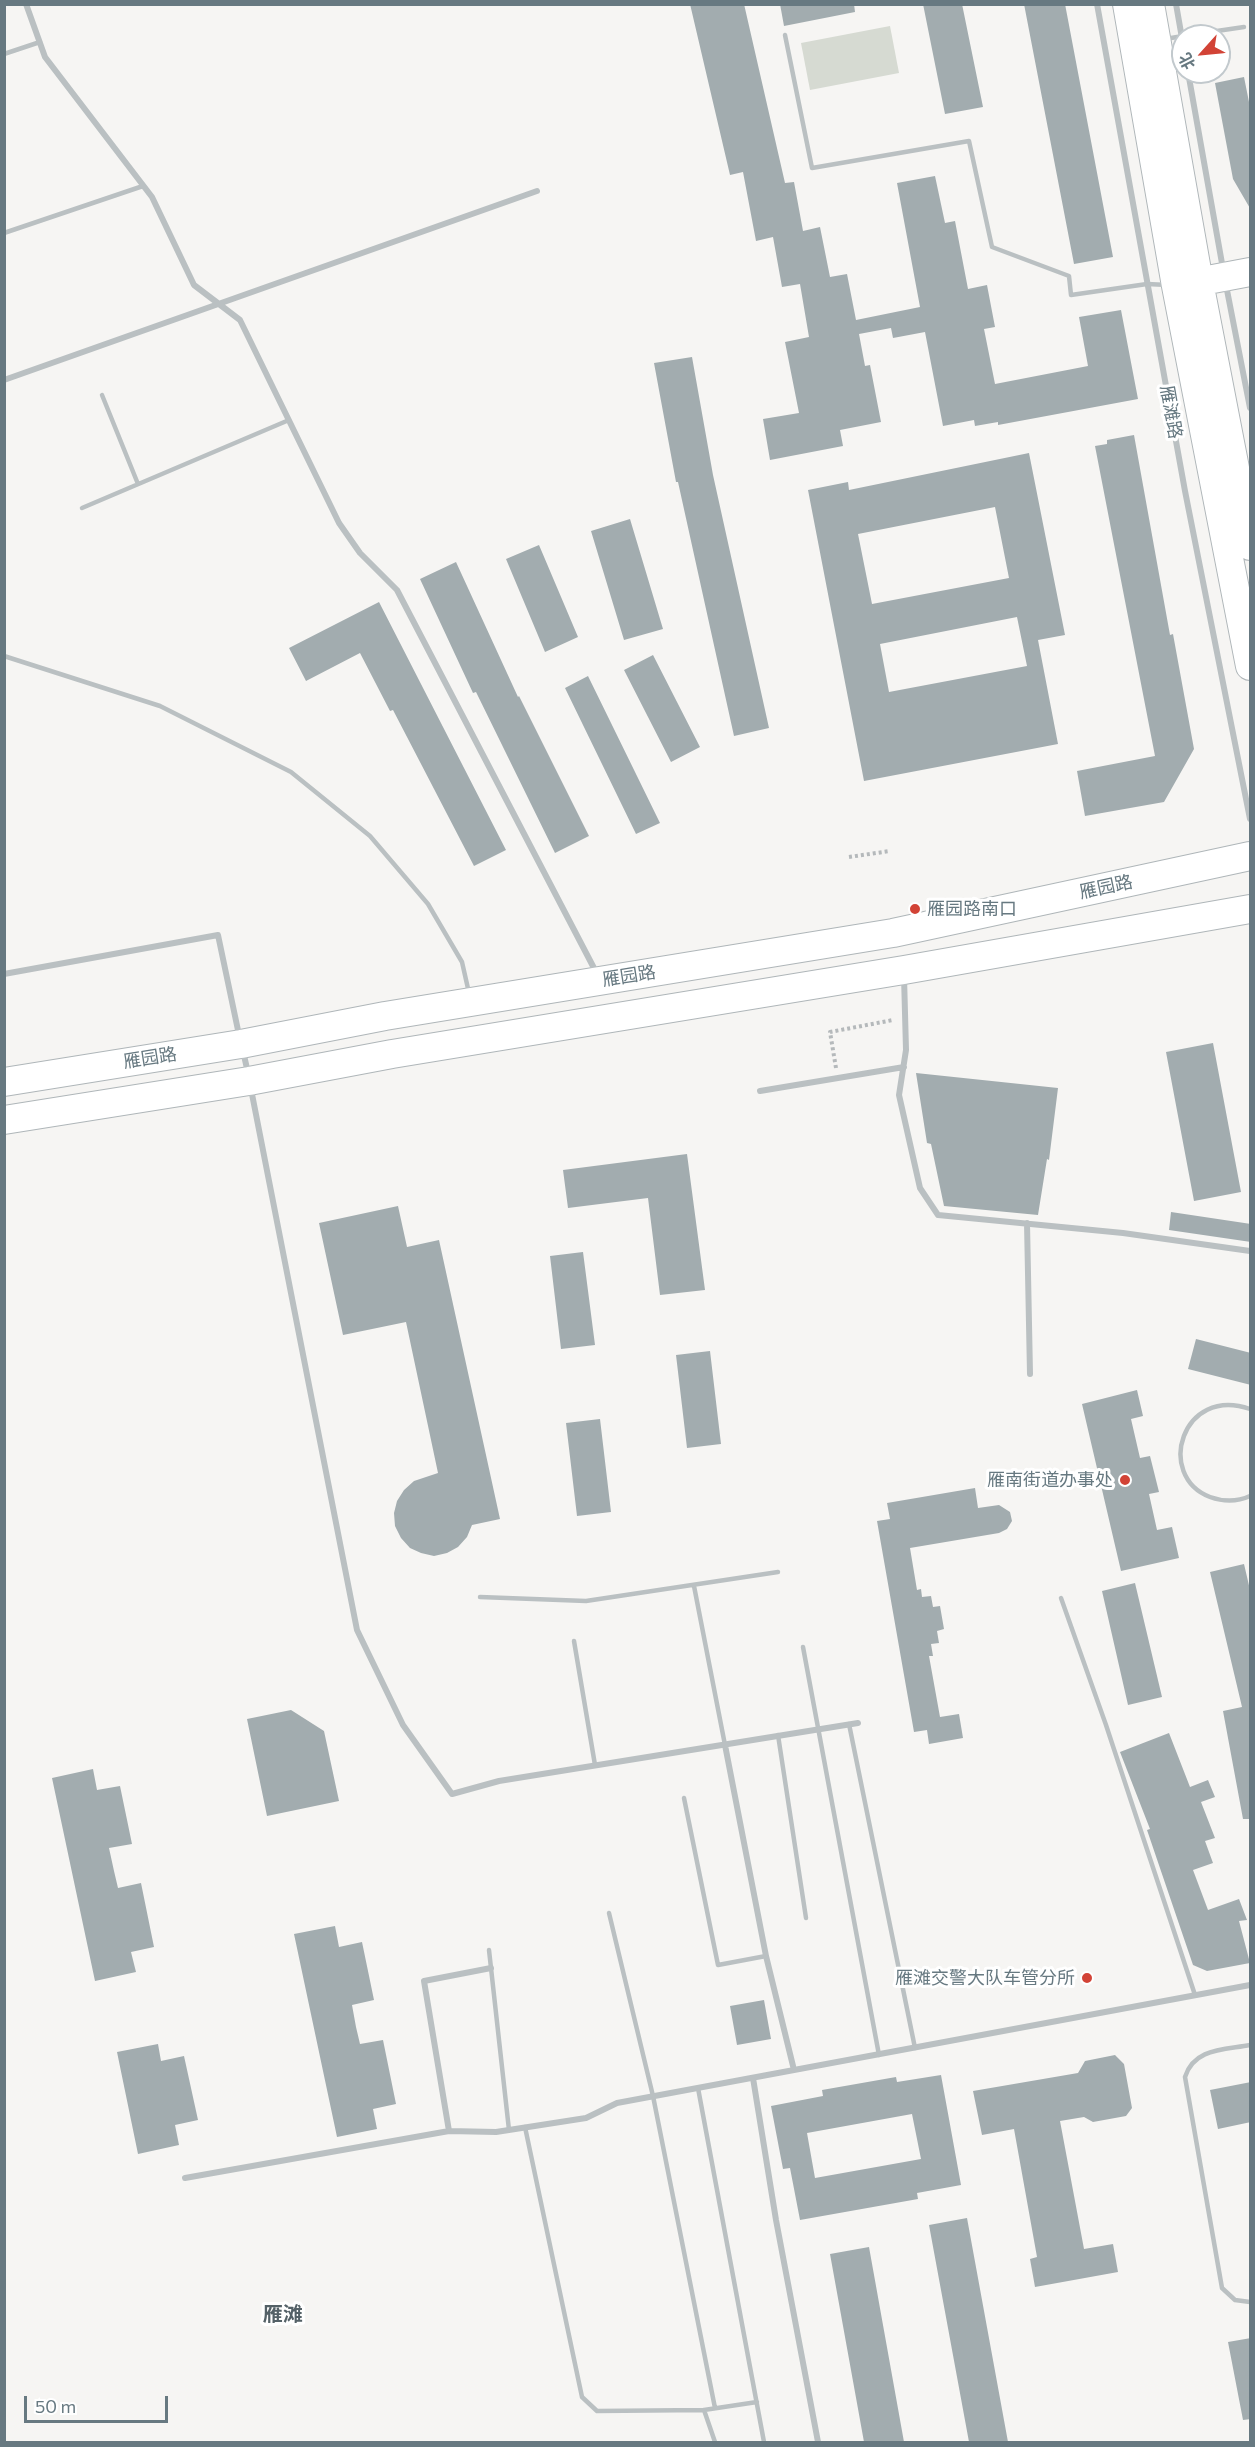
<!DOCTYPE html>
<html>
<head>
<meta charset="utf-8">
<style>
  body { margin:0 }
  #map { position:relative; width:1255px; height:2447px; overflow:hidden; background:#f6f5f3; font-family:Commissioner,"Noto Sans SC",sans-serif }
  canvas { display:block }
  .frame { position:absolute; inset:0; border:6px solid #677981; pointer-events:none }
  .north { position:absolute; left:1171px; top:24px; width:60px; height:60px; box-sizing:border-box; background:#fff; border:2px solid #c2c9cd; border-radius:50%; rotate:243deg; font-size:16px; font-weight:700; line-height:24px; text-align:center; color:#677981 }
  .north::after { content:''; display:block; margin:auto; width:21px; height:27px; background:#d24336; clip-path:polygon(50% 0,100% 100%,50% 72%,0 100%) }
  .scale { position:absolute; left:24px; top:2396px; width:144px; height:27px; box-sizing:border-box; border:3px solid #677981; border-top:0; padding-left:8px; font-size:18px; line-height:21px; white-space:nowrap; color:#677981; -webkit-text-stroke:4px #fff; paint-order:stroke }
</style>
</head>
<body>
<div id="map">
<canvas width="1255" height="2447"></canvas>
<div class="frame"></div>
<div class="north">北</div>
<div class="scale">50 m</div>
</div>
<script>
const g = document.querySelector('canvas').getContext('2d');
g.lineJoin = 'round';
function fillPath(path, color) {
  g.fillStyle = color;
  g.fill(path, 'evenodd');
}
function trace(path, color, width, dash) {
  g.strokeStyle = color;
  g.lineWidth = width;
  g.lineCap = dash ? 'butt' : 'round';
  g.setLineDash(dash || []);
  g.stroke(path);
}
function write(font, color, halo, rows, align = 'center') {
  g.font = font + ' Commissioner,"Noto Sans SC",sans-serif';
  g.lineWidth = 6;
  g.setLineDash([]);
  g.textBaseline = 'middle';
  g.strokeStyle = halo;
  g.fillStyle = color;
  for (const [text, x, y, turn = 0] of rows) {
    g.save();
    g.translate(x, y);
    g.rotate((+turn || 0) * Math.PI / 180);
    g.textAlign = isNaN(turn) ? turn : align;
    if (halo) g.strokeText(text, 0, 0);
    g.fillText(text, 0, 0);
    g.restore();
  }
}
fillPath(new Path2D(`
  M890,26L899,73L810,90L801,43Z`), '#d6dad2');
fillPath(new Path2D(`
  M690,4H744L785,183L794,182L803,231L820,227L830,277L847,274L856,320L920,307L897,183L935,176L945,223L955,221L968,289L987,285L995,327L984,329L995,384L1088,366L1079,317L1121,310L1138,399L998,425V422L975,426L974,420L943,426L925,332L893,338L891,328L859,334L865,366L870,365L881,422L840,430L843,446L770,460L763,419L799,413L785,342L809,337L800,284L782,287L773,237L756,241L743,172L730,175Z
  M780,4H854L855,12L784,26Z
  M923,4H962L983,107L945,114Z
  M1024,4H1065L1113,257L1074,264Z
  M1244,77L1251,112V210L1233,179L1215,83Z
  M692,357L713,475L769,728L734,736L678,482H676L654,363Z
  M1134,435L1170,635L1173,634L1194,749L1164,802L1085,816L1077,771L1155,756L1095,446L1107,444V440Z
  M1029,453L1065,635L1038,640L1058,744L864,781L808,490L848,482L849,490ZM995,507L1009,578L872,604L858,534ZM1017,617L1027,666L889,692L880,644Z
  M630,519L663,629L624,640L591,531Z
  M539,545L578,637L545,652L506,559Z
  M456,562L518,697L519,696L589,836L555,853L476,692L473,693L420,579Z
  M379,602L506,850L474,866L393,710L390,711L360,653L306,681L289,648Z
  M653,655L700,747L671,762L624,670Z
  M588,676L660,823L636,834L565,688Z
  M1213,1043L1241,1192L1194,1201L1166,1052Z
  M916,1073L1058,1088L1049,1160L1047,1159L1038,1215L944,1206L931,1144L927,1143Z
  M687,1154L705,1290L660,1295L648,1198L568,1208L563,1170Z
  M398,1206L407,1247L439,1240L500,1519L472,1525L467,1537L458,1547L447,1553L434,1556L421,1553L410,1548L401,1538L395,1526L394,1513L397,1501L404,1490L414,1481L438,1473L406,1322L343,1335L319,1223Z
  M1171,1212L1251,1224V1242L1169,1230Z
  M583,1252L595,1345L561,1349L550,1256Z
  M1196,1339L1251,1353V1385L1188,1369Z
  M710,1351L721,1444L687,1448L676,1355Z
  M1137,1390L1143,1416L1131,1419L1140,1458L1150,1456L1159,1492L1149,1494L1157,1530L1172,1527L1179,1558L1121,1571L1082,1404Z
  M600,1419L611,1512L577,1516L566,1423Z
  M975,1488L978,1508L999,1505L1010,1512L1012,1521L1007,1529L999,1533L910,1548L917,1590L921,1589L922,1597L931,1596L933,1607L940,1606L944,1629L937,1631L939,1643L931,1644L933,1656H929L940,1717L959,1714L963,1738L929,1744L927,1730L914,1732L877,1521L890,1519L887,1503Z
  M1244,1564L1251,1594V1819H1243L1223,1711L1242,1707L1210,1572Z
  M1135,1583L1162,1697L1128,1705L1102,1591Z
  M291,1710L324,1731L339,1801L267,1816L247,1719Z
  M1169,1733L1190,1787L1208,1780L1215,1797L1201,1802L1215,1838L1205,1841L1213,1863L1193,1870L1208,1910L1239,1899L1247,1920L1239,1921L1250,1963L1207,1971L1193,1965L1147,1830L1150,1829L1120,1752Z
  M93,1769L97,1790L120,1786L132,1844L109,1848L114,1871L118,1888L141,1883L154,1947L131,1952L136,1972L95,1981L52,1778Z
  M335,1926L339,1947L362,1942L374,2000L352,2005L356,2027L360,2044L383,2040L396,2104L373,2109L377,2129L337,2137L294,1934Z
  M764,2000L771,2039L737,2045L730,2006Z
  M158,2044L161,2061L184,2056L198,2120L175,2125L179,2145L138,2154L117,2052Z
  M1115,2055L1124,2064L1132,2108L1126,2116L1093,2122L1084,2117L1060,2121L1084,2249L1113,2244L1118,2272L1035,2287L1030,2259L1037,2257L1014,2129L982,2135L973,2091L1078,2073L1085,2061Z
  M941,2075L961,2185L917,2193L918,2199L800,2220L790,2168L783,2169L771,2106L823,2096L822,2090L896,2077L897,2082ZM912,2114L921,2159L815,2178L807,2133Z
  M1251,2082V2122L1218,2129L1210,2090Z
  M967,2218L1008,2442H969L929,2225Z
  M869,2247L904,2442H864L830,2254Z
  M1251,2338V2419L1243,2420L1228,2342Z`), '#a2acaf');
const secondary = new Path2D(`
  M1127,4L1176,286L1250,666
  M1150,4L1199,282L1250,546
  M1181,285L1250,272
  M4,1082L241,1044L385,1016L893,933L1250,856
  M4,1120L249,1081L392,1054L904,970L1250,909`);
trace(secondary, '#afb6b9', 30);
trace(new Path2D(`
  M849,857L890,851
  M836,1068L830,1032L893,1020`), '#b5b9bb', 4, [3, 3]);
trace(new Path2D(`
  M785,35L812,168L969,141L992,247L1069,276L1071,295L1147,284L1168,285
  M1183,36L1244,27
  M1165,39L1183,36
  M4,54L40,42
  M4,233L143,186
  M102,395L138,484
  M82,508L289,420
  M4,656L160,706L291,772L370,836L428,904L462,962L469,993
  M1250,1409C1182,1385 1155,1476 1210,1497C1224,1502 1237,1502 1250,1496
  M694,1586L725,1745
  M480,1597L586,1601L778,1572
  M1061,1598L1106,1725L1195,1995
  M574,1641L595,1765
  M803,1647L879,2055
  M849,1724L915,2048
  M778,1735L806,1918
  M684,1798L718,1965L766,1956
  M609,1913L653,2096L715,2408
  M489,1950L509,2130
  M1250,2045C1224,2050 1194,2048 1185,2077L1222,2288L1235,2300L1250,2302
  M698,2088L764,2442
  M525,2127L582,2397L597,2411L704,2410L757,2402
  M704,2410L715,2442`), '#bac0c2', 4.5);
trace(new Path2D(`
  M26,4L45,57L152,197L194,285L240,320L339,523L360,553L397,590L596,972
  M1097,4L1185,491L1250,819
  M1176,4L1183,44
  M1188,72L1223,269
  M1226,285L1250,408
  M4,380L537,191
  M4,974L218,935L239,1035
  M904,976L906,1050L899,1095L920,1188L938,1215L1123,1233L1250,1251
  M243,1051L248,1073
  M251,1089L357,1630L403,1725L452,1794L499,1781L858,1723
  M760,1091L904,1067
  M1027,1223L1030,1374
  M725,1745L766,1956L794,2070
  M753,2078L776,2220L818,2442
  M449,2131L424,1981L491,1968
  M185,2178L449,2131L496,2132L586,2118L617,2103L1250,1985`), '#bac0c2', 6);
trace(secondary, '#fff', 28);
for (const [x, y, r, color] of [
  [915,909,6,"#d24336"],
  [1125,1480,6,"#d24336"],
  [1087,1978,6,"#d24336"]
]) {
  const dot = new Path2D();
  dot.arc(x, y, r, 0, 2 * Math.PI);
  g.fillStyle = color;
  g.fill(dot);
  trace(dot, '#fff', 2);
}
write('18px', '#677981', '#fff', [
  ["雁滩路",1171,412,80],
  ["雁园路",1106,887,-12],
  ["雁园路",629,976,-9],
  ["雁园路",150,1058,-9]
]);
write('18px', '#677981', '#fff', [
  ["雁园路南口",927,909,"left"],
  ["雁南街道办事处",1113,1480],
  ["雁滩交警大队车管分所",1075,1978]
], 'right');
write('bold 20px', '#546167', '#fff', [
  ["雁滩",283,2314]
]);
</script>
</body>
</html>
